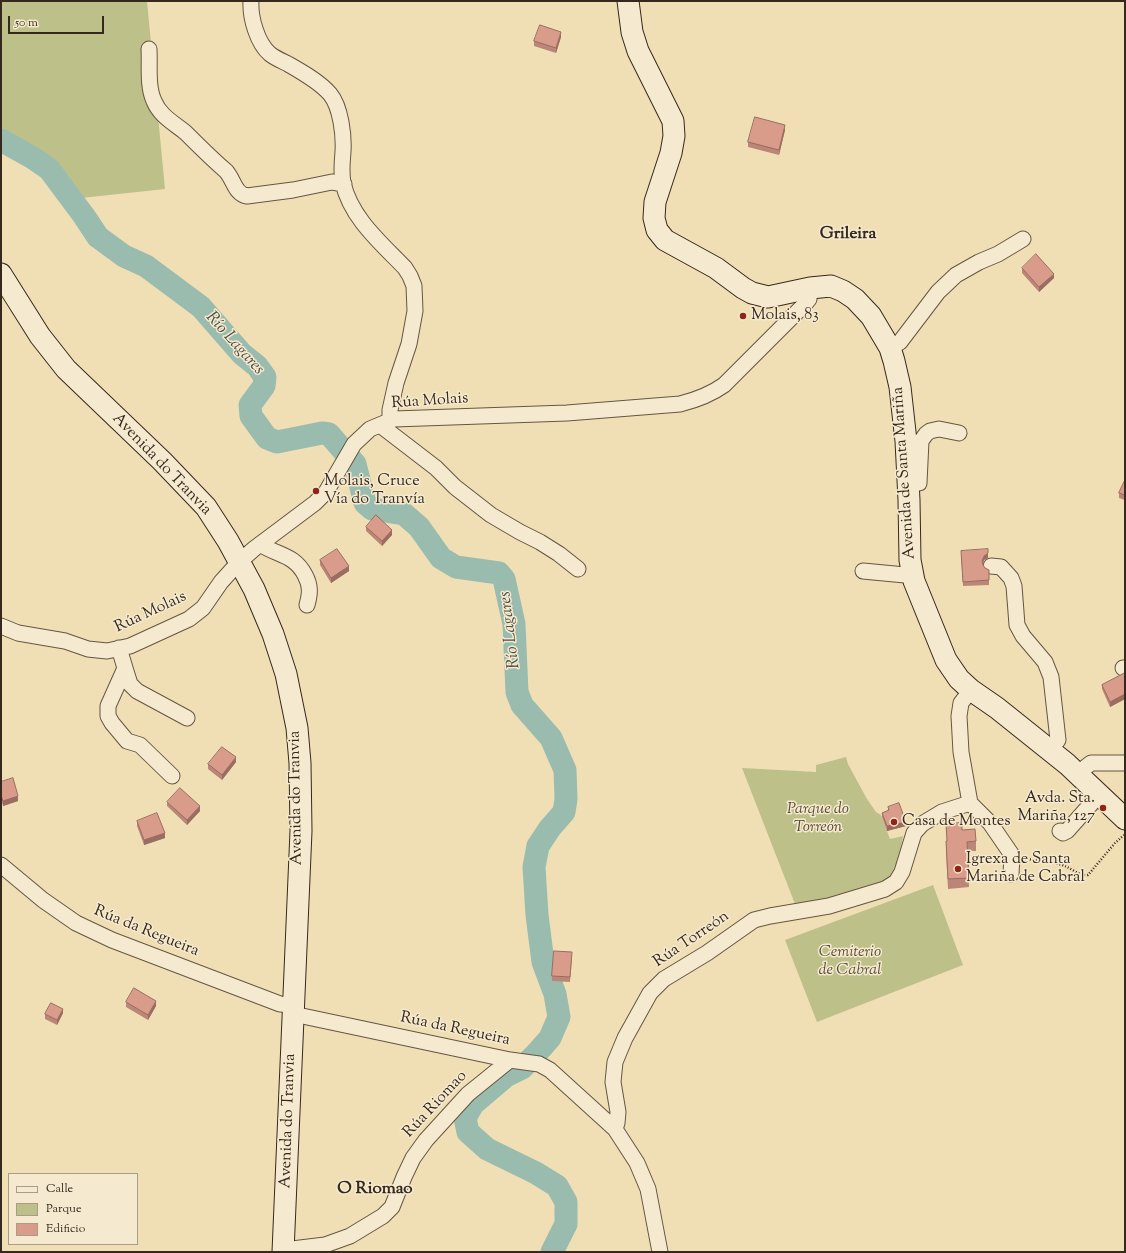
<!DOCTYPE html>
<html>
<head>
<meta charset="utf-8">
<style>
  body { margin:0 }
  #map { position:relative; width:1126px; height:1253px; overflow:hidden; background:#f0dfb5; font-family:"Sorts Mill Goudy",serif }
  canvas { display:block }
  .frame { position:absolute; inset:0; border:2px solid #36281d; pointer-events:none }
  .legend { position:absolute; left:8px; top:1173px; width:130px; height:72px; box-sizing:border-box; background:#f5eacf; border:1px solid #a99c88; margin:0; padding:5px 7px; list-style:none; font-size:12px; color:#36281d }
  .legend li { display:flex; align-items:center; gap:8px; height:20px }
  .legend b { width:20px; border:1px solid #a99c88 }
  .scale { position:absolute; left:8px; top:16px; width:96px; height:18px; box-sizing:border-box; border:2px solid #36281d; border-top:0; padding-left:5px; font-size:12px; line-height:14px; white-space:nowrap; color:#36281d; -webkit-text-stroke:3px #f5eacf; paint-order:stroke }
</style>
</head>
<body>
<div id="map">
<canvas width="1126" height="1253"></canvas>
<div class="frame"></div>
<ul class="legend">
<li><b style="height:5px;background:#f5eacf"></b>Calle</li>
<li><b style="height:11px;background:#bec08a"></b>Parque</li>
<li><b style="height:11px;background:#da9c8a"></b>Edificio</li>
</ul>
<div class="scale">50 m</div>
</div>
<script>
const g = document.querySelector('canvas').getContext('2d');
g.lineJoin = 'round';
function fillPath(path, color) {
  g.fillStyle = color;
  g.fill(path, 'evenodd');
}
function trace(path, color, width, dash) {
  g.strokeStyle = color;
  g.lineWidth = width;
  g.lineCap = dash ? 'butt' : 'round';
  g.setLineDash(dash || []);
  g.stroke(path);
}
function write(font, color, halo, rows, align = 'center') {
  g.font = font + ' "Sorts Mill Goudy",serif';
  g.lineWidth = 3;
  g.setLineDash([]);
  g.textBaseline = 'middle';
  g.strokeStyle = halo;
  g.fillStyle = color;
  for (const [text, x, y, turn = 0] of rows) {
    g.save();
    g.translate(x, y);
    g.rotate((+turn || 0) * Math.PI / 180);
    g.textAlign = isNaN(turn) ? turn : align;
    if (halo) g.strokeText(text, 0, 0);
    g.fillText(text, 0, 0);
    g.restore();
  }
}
fillPath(new Path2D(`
  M1,1H147L165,189L72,199L1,136Z
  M846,757L848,764L867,799L876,812L881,815L890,839L903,836L900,857L896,870L891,878L881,884L816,901L795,904L742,768L816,772V765Z
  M933,885L963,965L817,1022L785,940Z`), '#bec08a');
trace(new Path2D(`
  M1,140L33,158L49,169L84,216L98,237L124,256L146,266L201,307L242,354L257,366L265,377L264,386L250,405L251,416L267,438L277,442L322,433L329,434L355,464L365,503L372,509L404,514L419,527L441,558L456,567L499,573L504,579L514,624L517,692L522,705L551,738L565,770L566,799L564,812L550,828L538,846L534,867L537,915L543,962L555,994L559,1017L550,1038L535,1055L522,1068L506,1076L473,1104L465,1118L468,1132L487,1149L536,1173L557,1186L566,1202V1224L552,1252`), '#9abcaf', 23);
const street = new Path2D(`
  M251,1C250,17 257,43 270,54C275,58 282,61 288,64C302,72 320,82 330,94C341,107 344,136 343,152C342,163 341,172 343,183C351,218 381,243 405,268L410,276L414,286L415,311L409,344L396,383L390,410V421
  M149,49C150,65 147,86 154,101C160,116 174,123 186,133C199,146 212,159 226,171C234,180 235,194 247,196L293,190L332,182L344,184
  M890,348L900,342L938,292L956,275L979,262L998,254L1023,239
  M380,425L436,468L455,487L491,515L520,532L540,542L559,554L578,569
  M909,485L919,483L921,441L926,434L930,431L939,429L959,433
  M260,544C278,556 294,554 305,575C311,586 310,594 307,605
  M991,566L1001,567L1011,578L1014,586L1017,625L1023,636L1045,662L1051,677L1058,740L1050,750
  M863,571L905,575L913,573
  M1,626L18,633L65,641L88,649L107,651L130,646L189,619L203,608L221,582L239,562L255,548L315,503L326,492L354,444L370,429L394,419L567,413L680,404C696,400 710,395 724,385L805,304L809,299L810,288
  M119,648L125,668L108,706V716L112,723L127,741L140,745L172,776
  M125,668L130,684L137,691L187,718
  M1123,668H1125
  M1077,774L1091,763H1125
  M970,803L990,823L1012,855L1011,874
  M1060,831L1063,833L1067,831L1099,795
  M1,865L43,900L76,923L112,940L280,1004L293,1005
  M293,1014L510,1060L539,1064L550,1070L615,1129L637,1163L648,1189L660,1252
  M615,1129L617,1123L618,1112L613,1082L615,1062L625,1038L650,993L664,979L707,953L754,920L770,916L829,906L885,889L896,882L902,872L914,833L922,824L942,812L970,803L961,752L959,716L961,703L971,690
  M284,1248L292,1249L325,1245L350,1236L383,1216L392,1207L404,1177L413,1158L426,1140L468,1094L510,1060`);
const secondary = new Path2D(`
  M628,1L632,32L638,51L673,121L674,136L671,153L655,202L654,218L657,230L665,240L716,268L743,288L752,293L768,297L810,288L831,286L843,291L855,299L871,316L890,348L894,361L900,387L906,441L909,500L910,560L914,581L946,660L959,679L971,690L997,708L1067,764L1125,819
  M1,274L40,336L66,369L162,461L206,507L228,541L254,589L273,634L286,674L297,728L300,763L301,831L283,1252`);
trace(street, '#645643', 17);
trace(secondary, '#36281d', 23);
trace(new Path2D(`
  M1024,858C1038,862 1052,861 1065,866C1072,869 1080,876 1088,875L1115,843L1124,835`), '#36281d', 2.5, [1, 2]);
trace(street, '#f5eacf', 15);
trace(secondary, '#f5eacf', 21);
fillPath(new Path2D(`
  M561,37L556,53L534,46V41Z
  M785,130L779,155L748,147V142Z
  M1022,268L1054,278L1039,292L1022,273Z
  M1125,480V500L1119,498V493Z
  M366,527L392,535L382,546L366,531Z
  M961,555L988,558L984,560L983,564V565L985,568L989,570V585L963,586Z
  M320,560L349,571L331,583L320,565Z
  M1125,673V699L1110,707L1102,689V685Z
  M236,762L222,780L208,769V764Z
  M1,782L18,801L3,806L1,799Z
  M167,802L200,811L187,825L167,806Z
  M888,807L906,826L887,831L882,817V813L888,811Z
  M137,821L165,838L144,845L137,826Z
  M946,824L962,830L976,841V851H968L969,887L948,889L946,850V841H947Z
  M572,957L570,982L552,981V976Z
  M126,1002L156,1006L148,1020L126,1007Z
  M63,1013L57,1025L45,1019V1014Z`), '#bb8677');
fillPath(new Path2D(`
  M561,32V37L556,53V48Z
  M785,125V130L779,155V150Z
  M1054,274V278L1039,292V287Z
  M392,530V535L382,546V541Z
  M988,553V558L984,560L982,566V561L984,556Z
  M349,566V571L331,583V578Z
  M1125,694V699L1110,707V702Z
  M236,757V762L222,780V775Z
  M18,796V801L3,806V801Z
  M200,806V811L187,825V820Z
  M906,822V826L887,831V826Z
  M165,833V838L144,845V840Z
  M156,1001V1006L148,1020V1015Z
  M63,1009V1013L57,1025V1020Z`), '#996d61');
const building = new Path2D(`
  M540,25L561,32L556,48L534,41Z
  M755,117L785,125L779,150L748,142Z
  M1036,254L1054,274L1039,287L1022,268Z
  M1125,480V495L1119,493Z
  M376,515L392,530L382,541L366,527Z
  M337,549L349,566L331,578L320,560Z
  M988,549V553L984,556L982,561L983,565L985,568L989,570V580L963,582L961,551Z
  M1125,673V694L1110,702L1102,685Z
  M222,747L236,757L222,775L208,764Z
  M13,778L18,796L3,801L1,795V782Z
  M180,788L200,806L187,820L167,802Z
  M899,803L906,822L887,826L882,813L889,810L888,807Z
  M157,813L165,833L144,840L137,821Z
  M962,823V830L975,829L976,841L967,842L969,878L948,879L946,841H947L946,824Z
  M554,951L572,952L570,977L552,976Z
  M134,988L156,1001L148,1015L126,1002Z
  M51,1003L63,1009L57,1020L45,1014Z`);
fillPath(building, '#da9c8a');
trace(building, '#996d61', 1);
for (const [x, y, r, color] of [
  [743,316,4,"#8f2418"],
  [316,491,4,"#8f2418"],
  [1103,808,4,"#8f2418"],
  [894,822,4,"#8f2418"],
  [958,869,4,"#8f2418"]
]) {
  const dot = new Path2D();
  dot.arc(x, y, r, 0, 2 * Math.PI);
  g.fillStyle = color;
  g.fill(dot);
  trace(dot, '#f5eacf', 1.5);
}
write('16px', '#36281d', '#f5eacf', [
  ["Molais, 83",751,316],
  ["Molais, Cruce",324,482],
  ["Vía do Tranvía",324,500],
  ["Avda. Sta.",1095,799,"right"],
  ["Mariña, 127",1095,817,"right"],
  ["Casa de Montes",902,822],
  ["Igrexa de Santa",966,860],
  ["Mariña de Cabral",966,878]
], 'left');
write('16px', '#36281d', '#f5eacf', [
  ["Rúa Molais",430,402,-4],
  ["Avenida do Tranvia",161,465,46],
  ["Avenida de Santa Mariña",905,473,-94],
  ["Rúa Molais",151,613,-25],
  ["Avenida do Tranvia",297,798,-91],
  ["Rúa da Regueira",146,932,22],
  ["Rúa Torreón",692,940,-34],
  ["Rúa da Regueira",455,1030,12],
  ["Rúa Riomao",436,1105,-47],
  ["Avenida do Tranvia",289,1121,-88]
]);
write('italic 16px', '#584e38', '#f5eacf', [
  ["Parque do",818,810],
  ["Torreón",818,828],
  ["Cemiterio",850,953],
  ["de Cabral",850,971]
]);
write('bold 17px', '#36281d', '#f5eacf', [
  ["Grileira",848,235],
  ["O Riomao",375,1190]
]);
write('italic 17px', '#4f4d42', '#f5eacf', [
  ["Río Lagares",234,344,48],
  ["Río Lagares",511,630,-97]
]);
</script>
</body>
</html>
